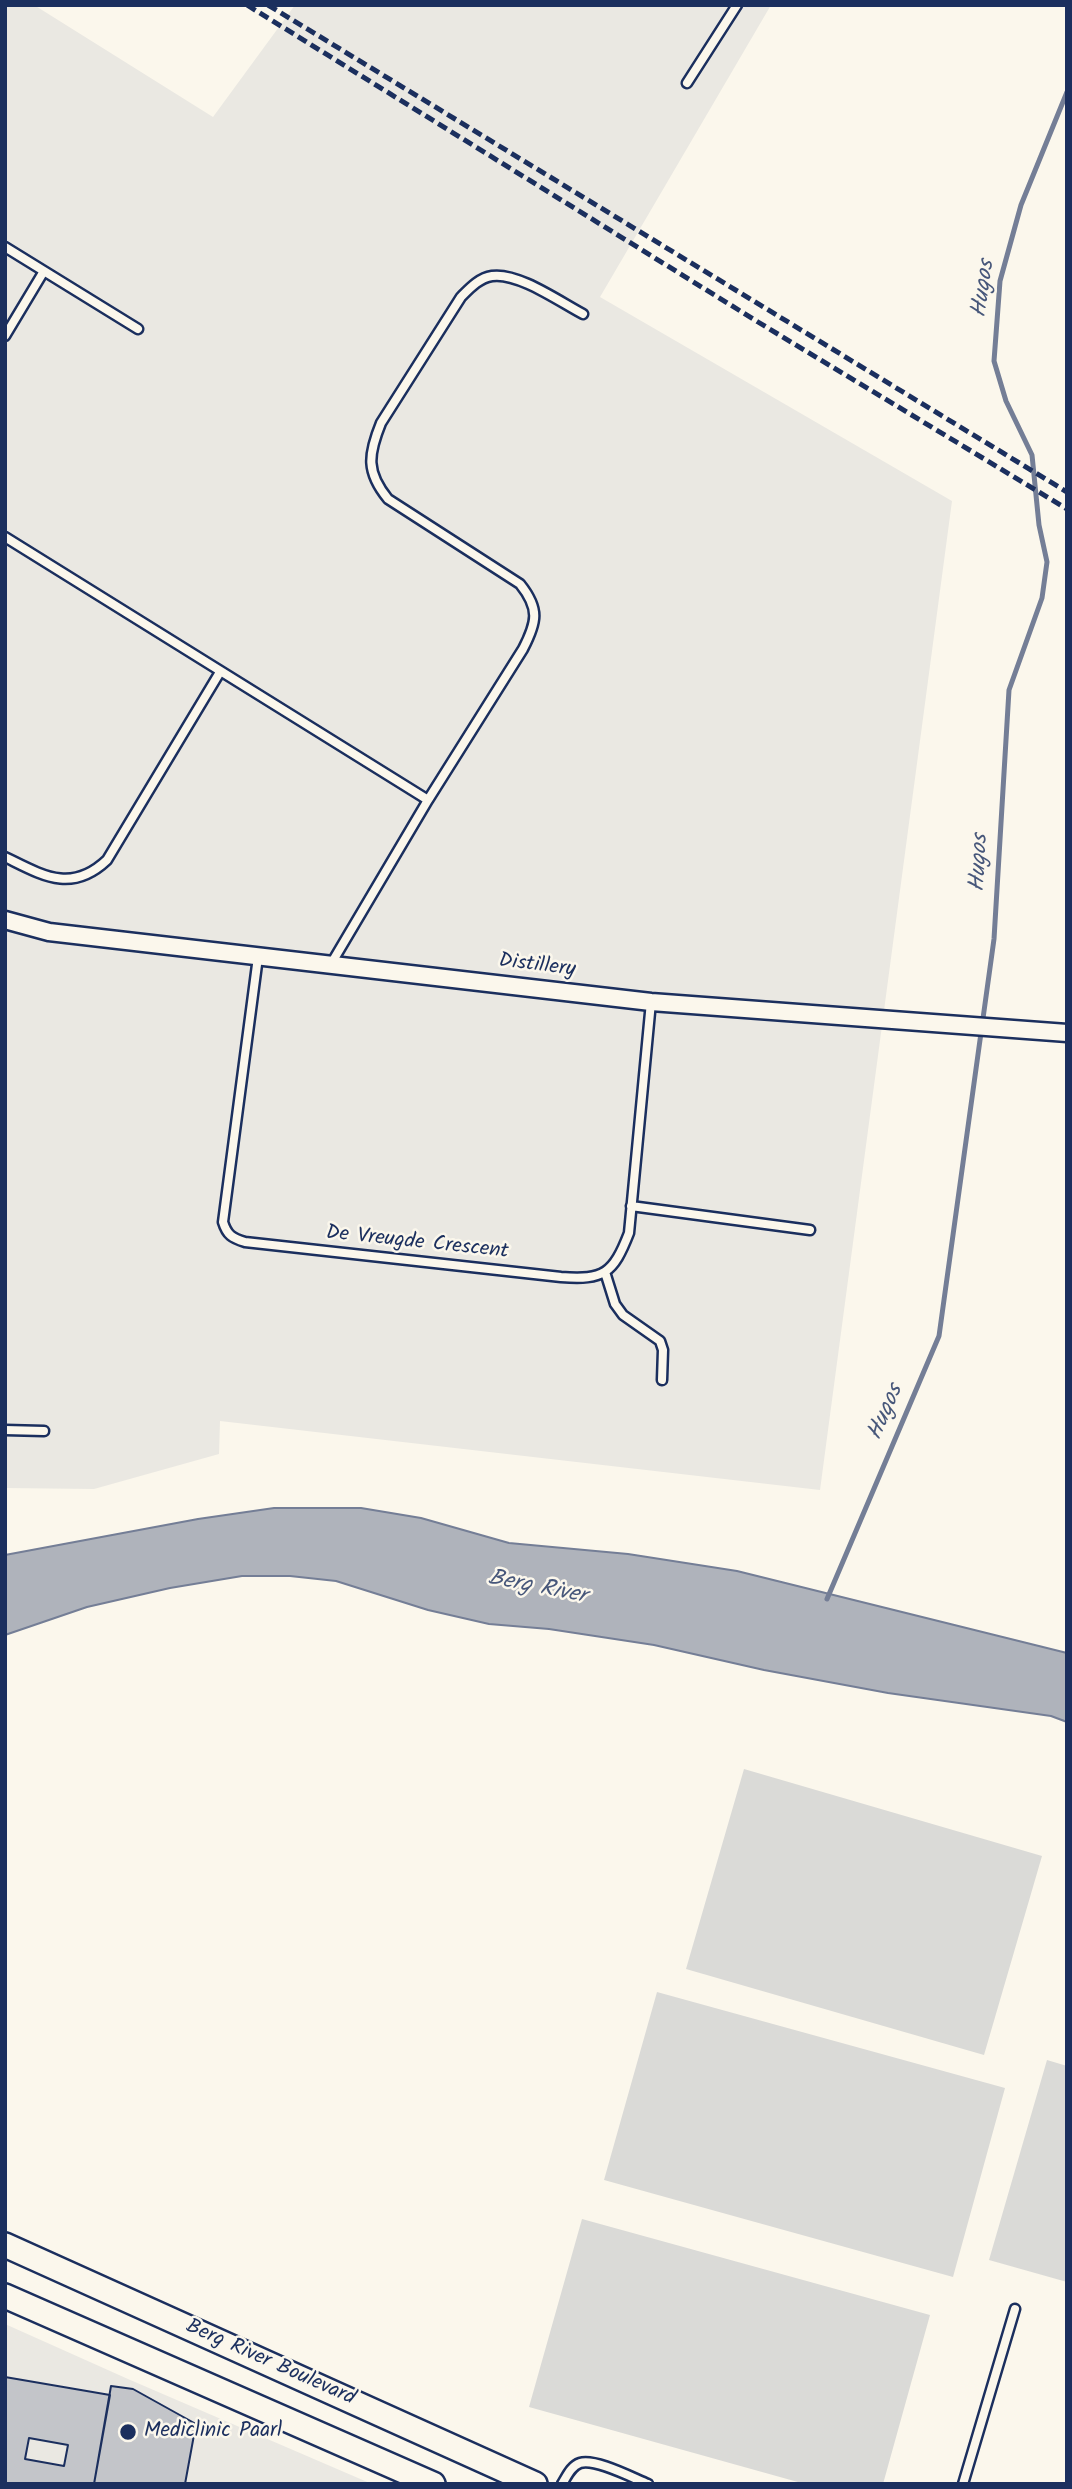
<!DOCTYPE html>
<html>
<head>
<meta charset="utf-8">
<style>
  body { margin:0 }
  #map { position:relative; width:1072px; height:2489px; overflow:hidden; background:#fbf7ec; font-family:Kalam,sans-serif }
  canvas { display:block }
  .frame { position:absolute; inset:0; border:7px solid #1b2f5e; pointer-events:none }
</style>
</head>
<body>
<div id="map">
<canvas width="1072" height="2489"></canvas>
<div class="frame"></div>
</div>
<script>
const g = document.querySelector('canvas').getContext('2d');
g.lineJoin = 'round';
function fillPath(path, color) {
  g.fillStyle = color;
  g.fill(path, 'evenodd');
}
function trace(path, color, width, dash) {
  g.strokeStyle = color;
  g.lineWidth = width;
  g.lineCap = dash ? 'butt' : 'round';
  g.setLineDash(dash || []);
  g.stroke(path);
}
function write(font, color, halo, rows, align = 'center') {
  g.font = font + ' Kalam,sans-serif';
  g.lineWidth = 5;
  g.setLineDash([]);
  g.textBaseline = 'middle';
  g.strokeStyle = halo;
  g.fillStyle = color;
  for (const [text, x, y, turn = 0] of rows) {
    g.save();
    g.translate(x, y);
    g.rotate((+turn || 0) * Math.PI / 180);
    g.textAlign = isNaN(turn) ? turn : align;
    if (halo) g.strokeText(text, 0, 0);
    g.fillText(text, 0, 0);
    g.restore();
  }
}
fillPath(new Path2D(`
  M5,5H34L213,117L295,5H771L600,297L952,501L820,1490L220,1421L219,1454L94,1489L5,1488Z
  M5,2324L128,2379L372,2484H5Z`), '#eae8e2');
fillPath(new Path2D(`
  M744,1769L1042,1856L984,2055L686,1969Z
  M657,1992L1005,2088L953,2277L604,2180Z
  M1047,2060L1067,2066V2282L989,2260Z
  M582,2219L930,2315L883,2484H805L529,2407Z`), '#dadad7');
const water = new Path2D(`
  M274,1508H361L421,1518L509,1543L628,1554L737,1571L1067,1653V1722L1051,1716L888,1693L764,1670L654,1645L549,1629L489,1624L428,1610L336,1581L290,1576H242L170,1588L87,1607L5,1635V1555L198,1519Z`);
fillPath(water, '#afb3bb');
trace(water, '#747e96', 2);
trace(new Path2D(`
  M827,1599L939,1336L994,939L1009,690L1042,598L1047,562L1039,525L1032,455L1006,401L994,361L1000,281L1021,205L1067,92`), '#747e96', 5);
const building = new Path2D(`
  M5,2377L110,2395L94,2484H5ZM29,2438L68,2445L64,2466L25,2459Z
  M111,2386L133,2389L196,2424L185,2484H94Z`);
fillPath(building, '#c3c5c9');
trace(building, '#1b2f5e', 2);
const lane = new Path2D(`
  M687,83L737,5
  M5,247L138,329
  M5,336L44,271
  M5,537L428,800
  M5,857C42,875 71,894 107,860L220,672
  M258,957L223,1222C227,1235 232,1238 245,1242L561,1277C604,1280 613,1274 629,1233L651,1002
  M331,964L428,800L523,649C537,622 540,609 520,584L388,499C366,472 368,455 381,423L461,297C470,288 479,278 492,276C518,272 560,302 583,314
  M631,1206L810,1230
  M605,1272L615,1304L623,1315L660,1341L663,1350L662,1380
  M5,1430L44,1431
  M562,2484C567,2476 571,2466 580,2463C595,2458 633,2478 648,2484
  M963,2484L1015,2309`);
const street = new Path2D(`
  M5,920L49,932L651,1002L1067,1033`);
const secondary = new Path2D(`
  M5,2245L535,2484
  M5,2296L433,2484`);
trace(lane, '#1b2f5e', 13);
trace(street, '#1b2f5e', 21);
trace(secondary, '#1b2f5e', 28);
trace(lane, '#fbf7ec', 8);
trace(street, '#fbf7ec', 16);
trace(secondary, '#fbf7ec', 23);
trace(new Path2D(`
  M247,5L758,322L1067,509
  M268,5L1067,492`), '#1b2f5e', 5, [10, 5]);
for (const [x, y, r, color] of [
  [128,2432,9,"#1b2f5e"]
]) {
  const dot = new Path2D();
  dot.arc(x, y, r, 0, 2 * Math.PI);
  g.fillStyle = color;
  g.fill(dot);
  trace(dot, '#fbf7ec', 2.5);
}
write('21px', '#1b2f5e', '#fbf7ec', [
  ["Distillery",537,967,7],
  ["De Vreugde Crescent",417,1244,6],
  ["Berg River Boulevard",270,2364,24]
]);
write('21px', '#1b2f5e', '#fbf7ec', [
  ["Mediclinic Paarl",144,2432]
], 'left');
write('italic 23px', '#47577a', '#fbf7ec', [
  ["Hugos",985,289,-82],
  ["Hugos",981,863,-87],
  ["Hugos",887,1413,-67],
  ["Berg River",537,1589,11]
]);
</script>
</body>
</html>
